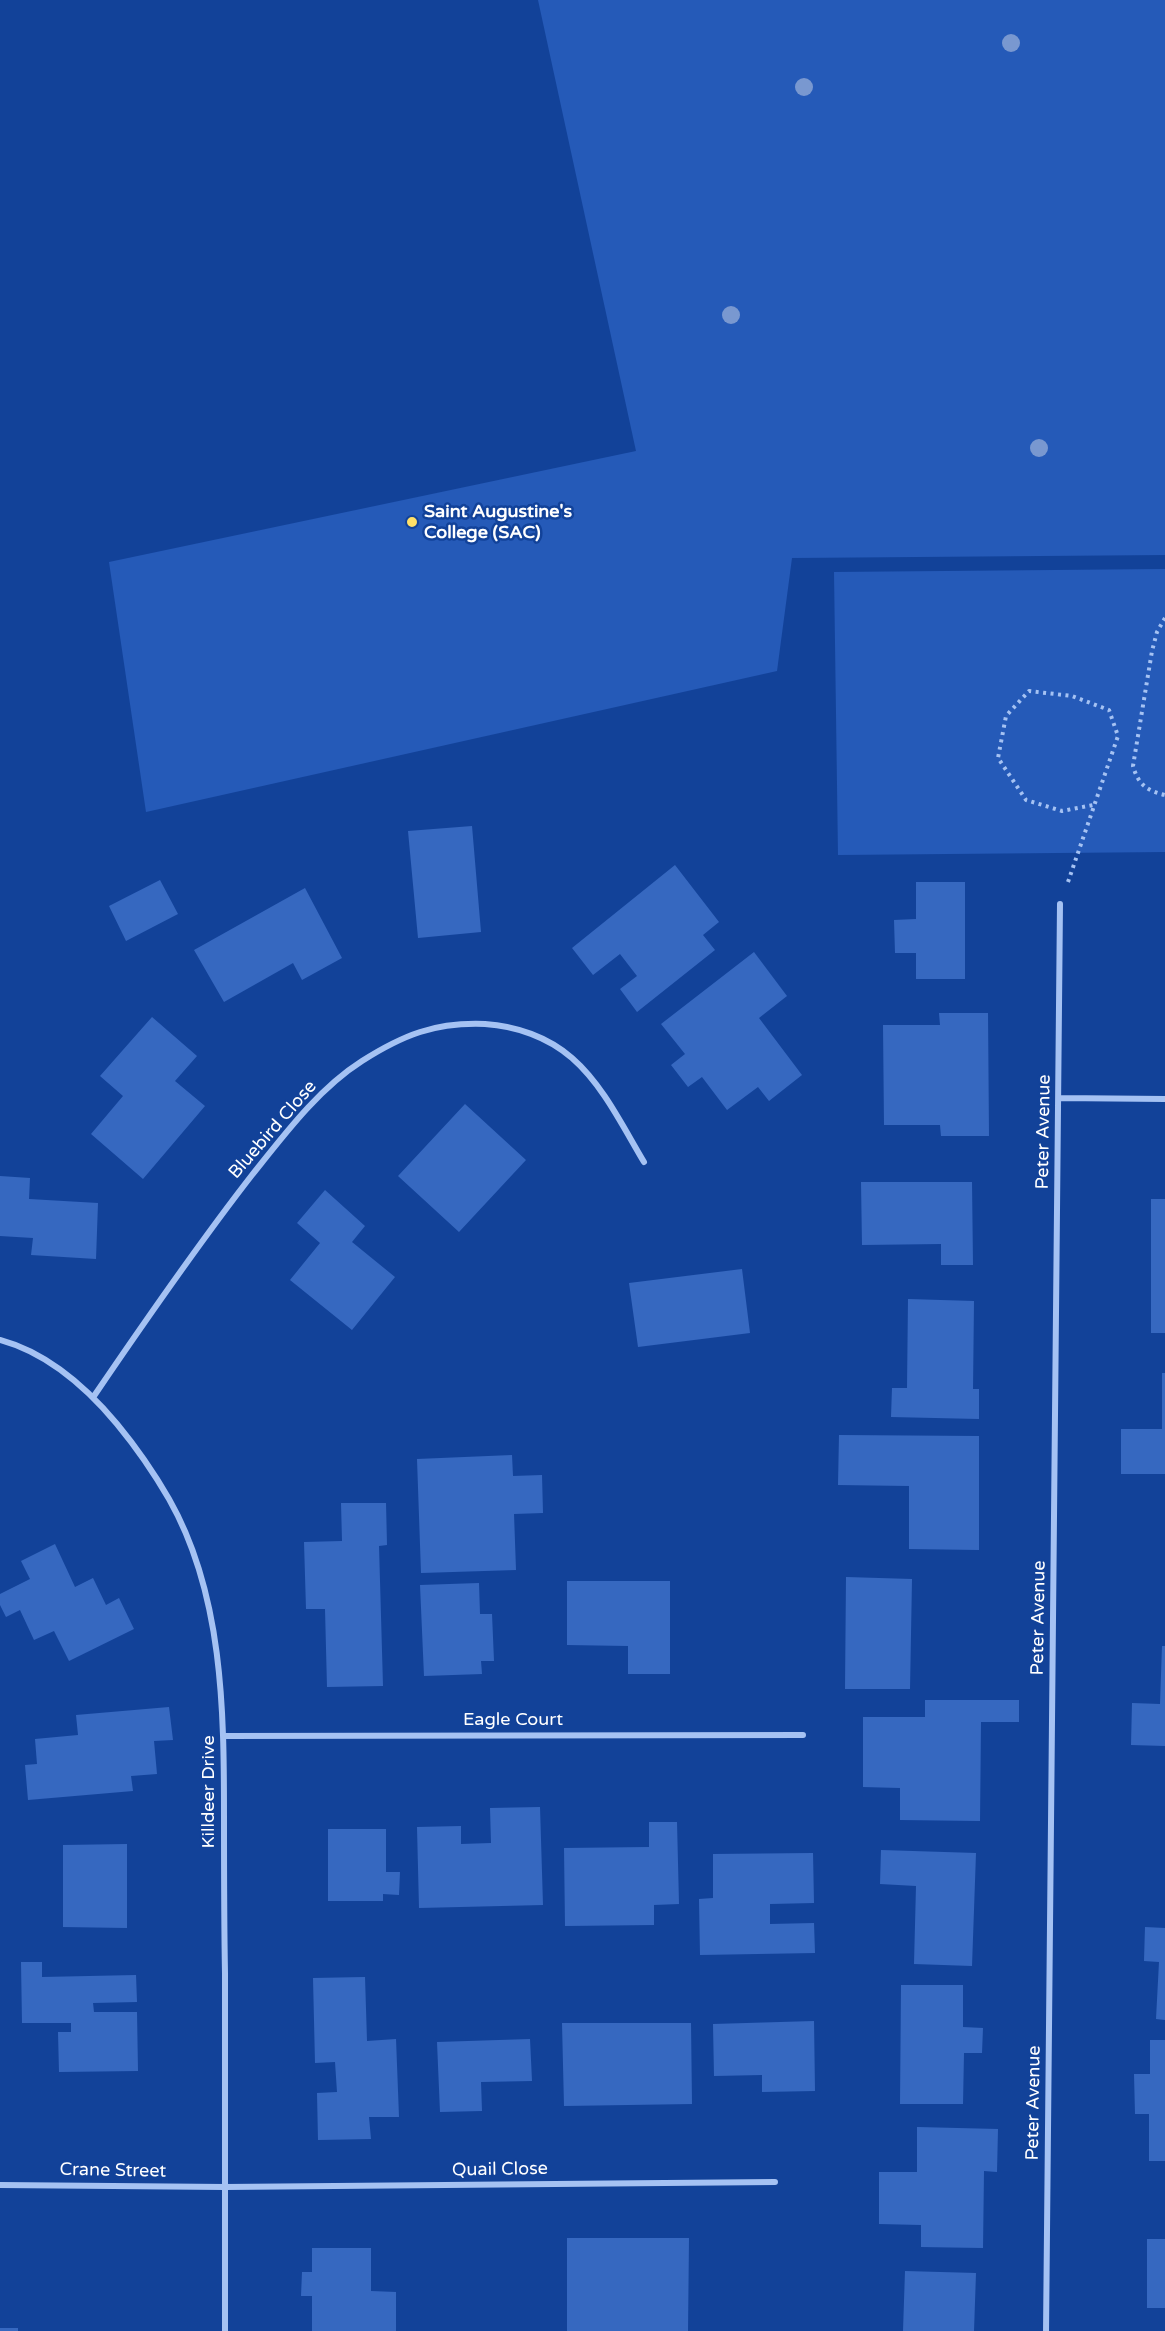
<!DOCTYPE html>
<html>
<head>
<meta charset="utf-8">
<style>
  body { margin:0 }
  canvas { display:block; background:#124299 }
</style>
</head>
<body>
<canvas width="1165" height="2331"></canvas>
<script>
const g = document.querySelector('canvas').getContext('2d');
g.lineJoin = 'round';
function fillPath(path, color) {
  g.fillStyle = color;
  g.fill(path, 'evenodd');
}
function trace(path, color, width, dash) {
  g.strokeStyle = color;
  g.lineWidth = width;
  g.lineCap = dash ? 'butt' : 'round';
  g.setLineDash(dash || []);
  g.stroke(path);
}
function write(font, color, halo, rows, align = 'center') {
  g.font = font + ' "Varela Round",sans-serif';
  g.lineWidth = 5;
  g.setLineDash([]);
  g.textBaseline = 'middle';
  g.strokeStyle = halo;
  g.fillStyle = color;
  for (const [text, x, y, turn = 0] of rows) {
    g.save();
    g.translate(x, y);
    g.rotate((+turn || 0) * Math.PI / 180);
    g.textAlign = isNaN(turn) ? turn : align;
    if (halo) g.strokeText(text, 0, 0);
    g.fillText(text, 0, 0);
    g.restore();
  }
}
fillPath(new Path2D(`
  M538,0H1165V555L792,558L777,671L146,812L109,562L636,451Z
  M1165,569V852L838,855L834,572Z`), '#255ab8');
fillPath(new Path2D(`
  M472,826L481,932L418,938L408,831Z
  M675,865L719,922L703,935L715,950L637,1012L620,989L637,976L620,954L593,975L572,948Z
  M160,880L178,914L126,941L109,906Z
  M916,882H965V979H916V953H895L894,920L916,919Z
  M305,888L342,958L302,980L293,963L224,1002L194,950Z
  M754,952L787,996L759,1018L802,1075L769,1101L758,1087L727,1110L702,1077L688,1087L671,1065L685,1054L661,1024Z
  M939,1013H988L989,1136H941L940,1125H884L883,1025H940Z
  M152,1017L197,1056L175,1081L205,1106L143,1179L91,1134L123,1096L100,1076Z
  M465,1104L526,1160L459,1232L398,1176Z
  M0,1176L30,1178L29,1199L98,1203L96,1259L31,1255L33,1238L0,1236Z
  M861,1182H972L973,1265H941V1244L862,1245Z
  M325,1190L365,1226L352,1242L395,1277L352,1330L290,1280L320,1243L297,1223Z
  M1151,1199H1165V1333H1151Z
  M742,1269L750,1333L638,1347L629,1283Z
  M908,1299L974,1301L973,1389H979V1419L891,1417L892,1388H907Z
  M1162,1373H1165V1474H1121V1429H1162Z
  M839,1435L979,1436V1550L909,1549V1486L838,1485Z
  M512,1455L513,1476L542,1475L543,1513L514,1514L516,1570L421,1573L417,1459Z
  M341,1503H386L387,1545L379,1546L383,1686L327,1687L325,1609H306L304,1542L342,1541Z
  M55,1544L75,1587L93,1578L106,1605L119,1598L134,1629L69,1661L54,1631L34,1640L20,1610L6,1617L0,1605V1594L30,1579L21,1561Z
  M846,1577L912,1579L910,1689H845Z
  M567,1581H670V1674H628V1646L567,1645Z
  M479,1583L480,1614H492L494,1661H481L482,1674L424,1676L420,1585Z
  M1162,1646H1165V1746L1131,1745L1132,1703L1160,1704Z
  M925,1700H1019V1722H981L980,1821L900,1820V1788L863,1787V1717H925Z
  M169,1707L173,1740L154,1741L157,1774L131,1776L133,1791L28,1800L25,1765L37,1764L35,1739L78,1735L76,1715Z
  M540,1807L543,1905L419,1908L417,1827L461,1826V1844L491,1843L490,1808Z
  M649,1822H677L679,1904L654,1905V1925L565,1926L564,1848L649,1847Z
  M328,1829H386V1872H400L399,1895L383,1894V1901H328Z
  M127,1844V1928L63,1927V1845Z
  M881,1850L976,1853L972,1966L914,1964L916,1886L880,1884Z
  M813,1853L814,1903L770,1904V1924L814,1923L815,1953L700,1955L699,1899L713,1898V1854Z
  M1145,1927L1165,1928V2020L1156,2019L1159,1962L1144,1961Z
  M21,1962H42V1977L136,1975L137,2002L93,2003L94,2012H137L138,2071L59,2072L58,2032H71V2023H22Z
  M365,1977L367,2041L396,2039L399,2117H369L371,2139L318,2140L317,2093L337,2092L335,2062L315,2063L313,1978Z
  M901,1985H963V2027L983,2028L982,2053H964L963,2104H900Z
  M814,2021L815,2091L762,2092V2075L714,2076L713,2024Z
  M562,2023H691L692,2104L564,2106Z
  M530,2039L532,2081L481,2082L482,2111L440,2112L437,2042Z
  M1150,2040H1165V2161H1149V2114H1135L1134,2074H1150Z
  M917,2127L998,2129L997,2172L984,2171L983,2248L921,2247V2225L879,2224V2172H917Z
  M567,2238H689L688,2331H567Z
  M1147,2239H1165V2308H1147Z
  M312,2248H371V2291L396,2292V2331H312V2296H301L302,2272H312Z
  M905,2271L976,2273L974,2331H903Z
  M0,2328H18V2331H0Z`), '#3668c0');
trace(new Path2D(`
  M1165,618L1157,632L1152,651L1133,766C1138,784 1147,791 1165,795
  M1068,882L1118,736L1109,710L1072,696L1029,691L1006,716L998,758L1026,800L1062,811L1093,805`), '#a5c2f3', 4, [3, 4.5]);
trace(new Path2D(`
  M1059,1098L1165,1099
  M0,1340C48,1353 86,1387 117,1424C136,1447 154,1473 169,1499C223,1594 224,1710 224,1816C224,1869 224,1921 225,1973C225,2093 225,2212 225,2331
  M94,1396C145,1321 196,1247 252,1175C284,1135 318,1089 362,1061C403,1035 435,1022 485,1024C516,1026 548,1037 572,1058C603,1085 623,1127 644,1162
  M224,1736L803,1735
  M0,2185L225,2187L775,2182
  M1046,2331L1060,904`), '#a5c2f3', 6);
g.fillStyle = '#7998d0';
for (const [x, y] of [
  [1011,43],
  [804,87],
  [731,315],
  [1039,448]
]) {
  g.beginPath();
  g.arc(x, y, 9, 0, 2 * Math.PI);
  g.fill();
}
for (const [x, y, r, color] of [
  [412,522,6,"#ffe068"]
]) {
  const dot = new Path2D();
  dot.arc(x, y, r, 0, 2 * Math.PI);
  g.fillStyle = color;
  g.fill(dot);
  trace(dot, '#124299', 2);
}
write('bold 18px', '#fff', '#124299', [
  ["Saint Augustine's",424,512],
  ["College (SAC)",424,533]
], 'left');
write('18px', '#fff', '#124299', [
  ["Bluebird Close",273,1130,-49],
  ["Peter Avenue",1044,1132,-89],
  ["Peter Avenue",1039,1618,-89],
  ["Eagle Court",513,1720],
  ["Killdeer Drive",209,1792,-90],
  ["Peter Avenue",1034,2103,-89],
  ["Quail Close",500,2170,-1],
  ["Crane Street",113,2171,1]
]);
</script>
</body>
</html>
